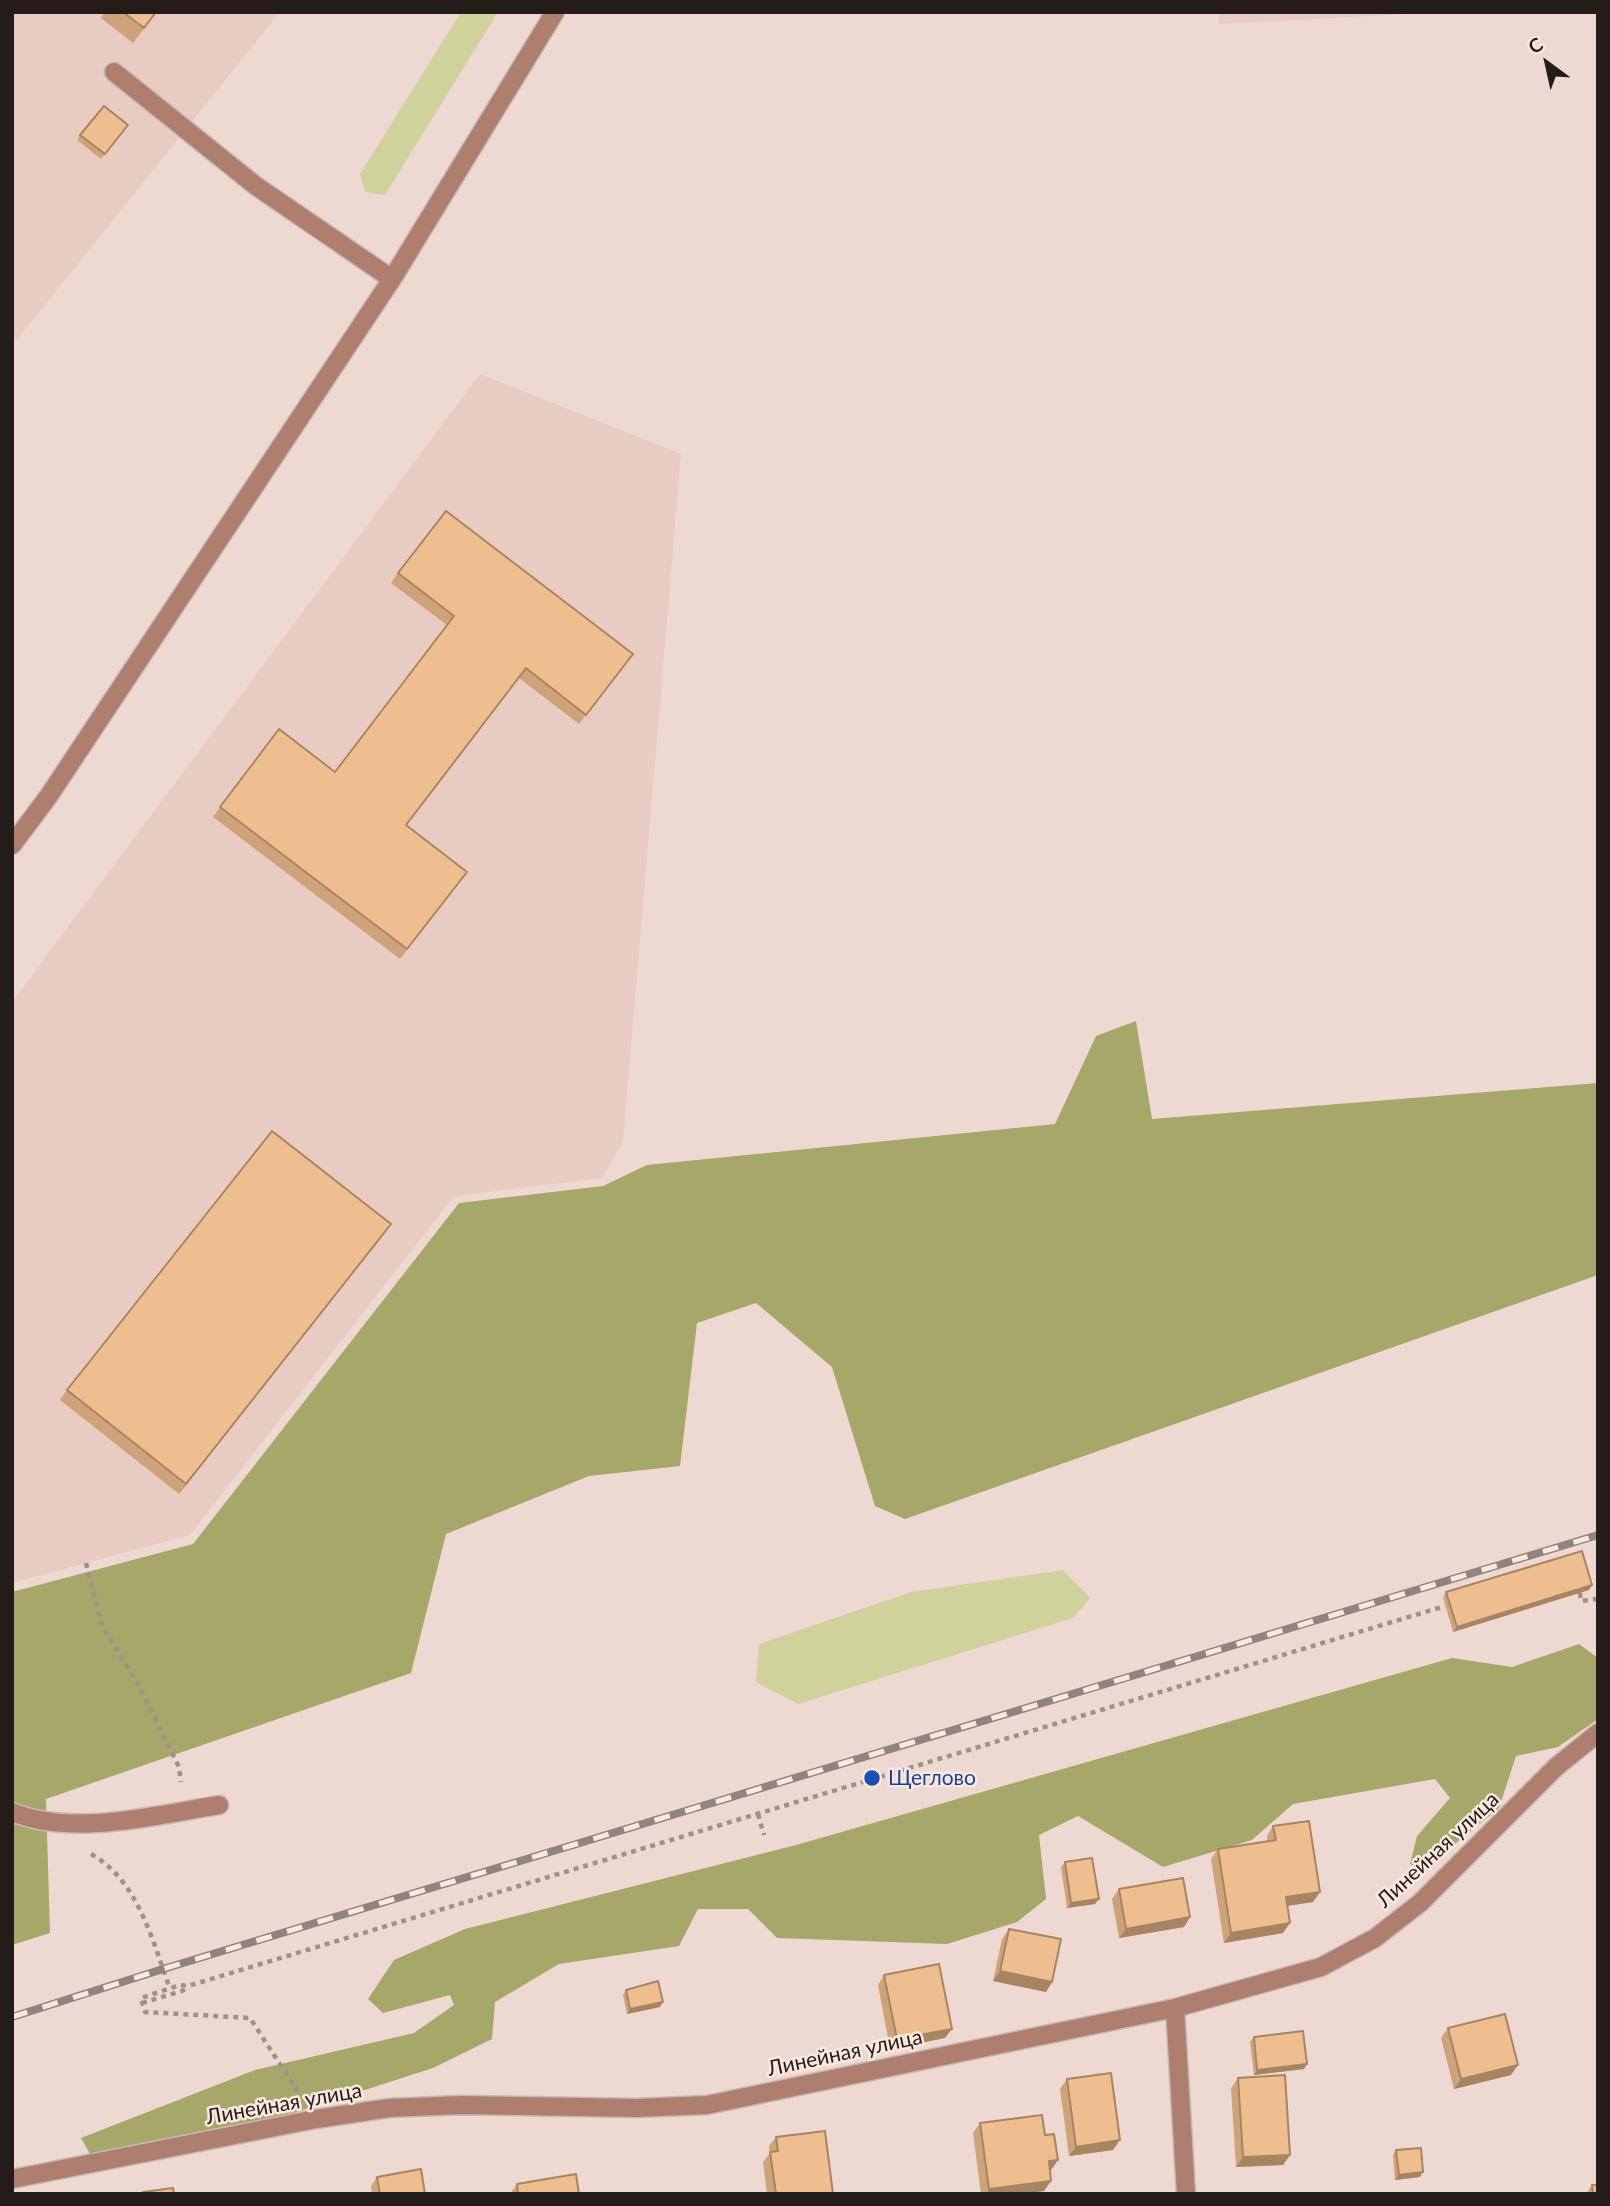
<!DOCTYPE html>
<html>
<head>
<meta charset="utf-8">
<style>
  body { margin:0 }
  #map { position:relative; width:1610px; height:2206px; overflow:hidden; background:#edd9d2; font-family:Lato,sans-serif }
  canvas { display:block }
  .frame { position:absolute; inset:0; border:14px solid #231c19; pointer-events:none }
  .north { position:absolute; left:1512px; top:28px; width:70px; height:70px; -webkit-text-stroke:5px #fbe7df; paint-order:stroke; rotate:327deg; font-size:19px; font-weight:700; line-height:28px; text-align:center; color:#231c19 }
  .north::after { content:''; display:block; margin:auto; width:24px; height:32px; background:#231c19; clip-path:polygon(50% 0,100% 100%,50% 72%,0 100%) }
</style>
</head>
<body>
<div id="map">
<canvas width="1610" height="2206"></canvas>
<div class="frame"></div>
<div class="north">С</div>
</div>
<script>
const g = document.querySelector('canvas').getContext('2d');
g.lineJoin = 'round';
function fillPath(path, color) {
  g.fillStyle = color;
  g.fill(path, 'evenodd');
}
function trace(path, color, width, dash) {
  g.strokeStyle = color;
  g.lineWidth = width;
  g.lineCap = dash ? 'butt' : 'round';
  g.setLineDash(dash || []);
  g.stroke(path);
}
function write(font, color, halo, rows, align = 'center') {
  g.font = font + ' Lato,sans-serif';
  g.lineWidth = 5;
  g.setLineDash([]);
  g.textBaseline = 'middle';
  g.strokeStyle = halo;
  g.fillStyle = color;
  for (const [text, x, y, turn = 0] of rows) {
    g.save();
    g.translate(x, y);
    g.rotate((+turn || 0) * Math.PI / 180);
    g.textAlign = isNaN(turn) ? turn : align;
    if (halo) g.strokeText(text, 0, 0);
    g.fillText(text, 0, 0);
    g.restore();
  }
}
fillPath(new Path2D(`
  M12,12H280L16,341L12,331Z
  M1219,12H1448L1219,24Z
  M480,374L681,454L623,1141L602,1178L454,1196L190,1535L12,1583V1002Z`), '#e8ccc1');
fillPath(new Path2D(`
  M461,12H498L385,195L365,192L360,174Z
  M1063,1570L1090,1598L1073,1618L798,1704L756,1682L759,1644L911,1592Z`), '#cfd29b');
fillPath(new Path2D(`
  M1136,1021L1152,1119L1598,1083V1275L905,1519L875,1506L832,1367L756,1303L697,1323L680,1466L589,1476L446,1534L411,1673L46,1799L50,1933L12,1945V1592L193,1544L459,1203L603,1186L647,1165L1055,1124L1096,1036Z
  M1579,1644L1598,1658V1719L1558,1747L1516,1756L1499,1808L1423,1870L1410,1864L1417,1836L1450,1798L1435,1779L1293,1804L1252,1840L1163,1867L1078,1816L1039,1835L1046,1899L1017,1922L947,1944L777,1938L748,1909H698L679,1946L559,1964L495,2002L492,2039L433,2068L200,2143L94,2161L81,2138L255,2070L414,2033L454,2005L450,1995L383,2013L368,1999L394,1960L465,1929L796,1845L1452,1658L1512,1667Z`), '#a5a869');
const minor = new Path2D(`
  M114,72L256,186L392,279
  M12,845L48,797L392,279L555,12
  M12,1812C72,1837 157,1815 219,1805
  M1175,2008L1186,2194
  M12,2179L316,2119L389,2108L462,2105L637,2108L707,2105L1175,2008L1321,1967L1375,1938L1420,1903L1556,1767L1598,1733`);
trace(minor, '#c9b7b1', 21);
trace(new Path2D(`
  M86,1563L102,1626L137,1682L179,1767L181,1782
  M1580,1593L1581,1601L1598,1599
  M758,1814L764,1835
  M91,1854C138,1880 153,1942 170,1989
  M142,2003L182,1991L188,1987
  M298,2092L250,2018L145,2012L141,1998L180,1985L188,1986L1445,1606`), '#a0918c', 4.5, [5, 5]);
trace(minor, '#ae7e6e', 18);
const rail = new Path2D(`
  M12,2017L163,1969L1598,1535`);
trace(rail, '#91837d', 8);
trace(rail, '#fbe7df', 5, [16]);
fillPath(new Path2D(`
  M105,12H157L133,43L101,18Z
  M125,130L101,159L77,140L80,135Z
  M398,573L633,654L579,724L519,678L406,826L467,872L400,959L213,817L220,807L335,772L447,625L391,583Z
  M391,1224L179,1494L60,1400L67,1390Z
  M1589,1590L1453,1632L1443,1597L1446,1592Z
  M1273,1826L1313,1902L1287,1906L1283,1933L1224,1943L1211,1859L1218,1849L1267,1841V1836Z
  M1065,1862L1099,1899L1095,1904L1067,1908L1061,1867Z
  M1119,1889L1190,1917L1184,1927L1119,1938L1112,1899Z
  M1009,1929L1052,1982L1046,1992L993,1981L1002,1939Z
  M884,1975L945,2038L890,2049L878,1985Z
  M626,1990L660,2007L627,2014L623,1995Z
  M1448,2028L1511,2075L1454,2089L1441,2038Z
  M1254,2037L1307,2064L1304,2069L1254,2075L1250,2042Z
  M1238,2078L1290,2155L1283,2165L1236,2167L1231,2088Z
  M1067,2079L1113,2150L1069,2156L1060,2089Z
  M980,2123L1051,2170L1044,2191L1021,2194H981L973,2133Z
  M776,2137L833,2194H767L763,2162L770,2153L769,2146Z
  M1396,2150L1420,2177L1395,2180L1393,2155Z
  M377,2177L425,2194H372L371,2186Z
  M517,2184L579,2194H510Z
  M1592,2185L1598,2194H1586Z`), '#cea37a');
fillPath(new Path2D(`
  M391,1224L384,1234L179,1494L186,1484Z
  M1592,1585L1589,1590L1453,1632L1457,1627Z
  M1320,1892L1313,1902L1279,1907L1286,1897Z
  M1099,1899L1095,1904L1067,1908L1071,1903Z
  M1190,1917L1184,1927L1119,1938L1126,1929Z
  M1290,1923L1283,1933L1224,1943L1231,1933Z
  M1000,1971L1052,1982L1046,1992L993,1981Z
  M663,2002L660,2007L627,2014L630,2009Z
  M952,2029L945,2038L890,2049L897,2039Z
  M1307,2064L1304,2069L1254,2075L1257,2070Z
  M1518,2065L1511,2075L1454,2089L1461,2079Z
  M1120,2140L1113,2150L1069,2156L1076,2147Z
  M1290,2155L1283,2165L1236,2167L1243,2157Z
  M1058,2160L1051,2170L1042,2171L1049,2161Z
  M1423,2172L1420,2177L1395,2180L1399,2175Z
  M1051,2181L1044,2191L1021,2194H986L989,2189Z`), '#a78563');
const building = new Path2D(`
  M123,12H156L144,28Z
  M104,106L128,125L105,154L80,135Z
  M446,511L633,654L586,715L526,668L406,825L467,872L407,949L220,807L279,729L335,772L454,616L398,573Z
  M272,1131L391,1224L186,1484L67,1390Z
  M1582,1551L1592,1585L1457,1627L1446,1592Z
  M1309,1821L1320,1892L1286,1897L1290,1923L1231,1933L1218,1849L1276,1840L1273,1826Z
  M1092,1858L1099,1899L1071,1903L1065,1862Z
  M1183,1878L1190,1917L1126,1929L1119,1889Z
  M1009,1929L1061,1939L1052,1982L1000,1971Z
  M939,1964L952,2029L897,2039L884,1975Z
  M658,1981L663,2002L630,2009L626,1990Z
  M1505,2014L1518,2065L1461,2079L1448,2028Z
  M1303,2031L1307,2064L1257,2070L1254,2037Z
  M1111,2073L1120,2140L1076,2147L1067,2079Z
  M1285,2075L1290,2155L1243,2157L1238,2078Z
  M1042,2115L1045,2135L1054,2134L1058,2160L1049,2161L1051,2181L989,2189L980,2123Z
  M825,2131L833,2194H776L770,2152L778,2151L776,2137Z
  M1421,2148L1423,2172L1399,2175L1396,2150Z
  M421,2169L425,2194H380L377,2177Z
  M576,2174L579,2194H518L517,2184Z
  M1592,2185H1598V2194H1593Z
  M173,2188L174,2194H144L143,2192Z`);
fillPath(building, '#efbe8e');
trace(building, '#a78563', 2);
for (const [x, y, r, color] of [
  [872,1778,9,"#1a4fb4"]
]) {
  const dot = new Path2D();
  dot.arc(x, y, r, 0, 2 * Math.PI);
  g.fillStyle = color;
  g.fill(dot);
  trace(dot, '#fbe7df', 2.5);
}
write('21px', '#164399', '#fbe7df', [
  ["Щеглово",888,1778]
], 'left');
write('21px', '#231c19', '#fbe7df', [
  ["Линейная улица",1438,1850,-43],
  ["Линейная улица",845,2053,-12],
  ["Линейная улица",284,2104,-10]
]);
</script>
</body>
</html>
